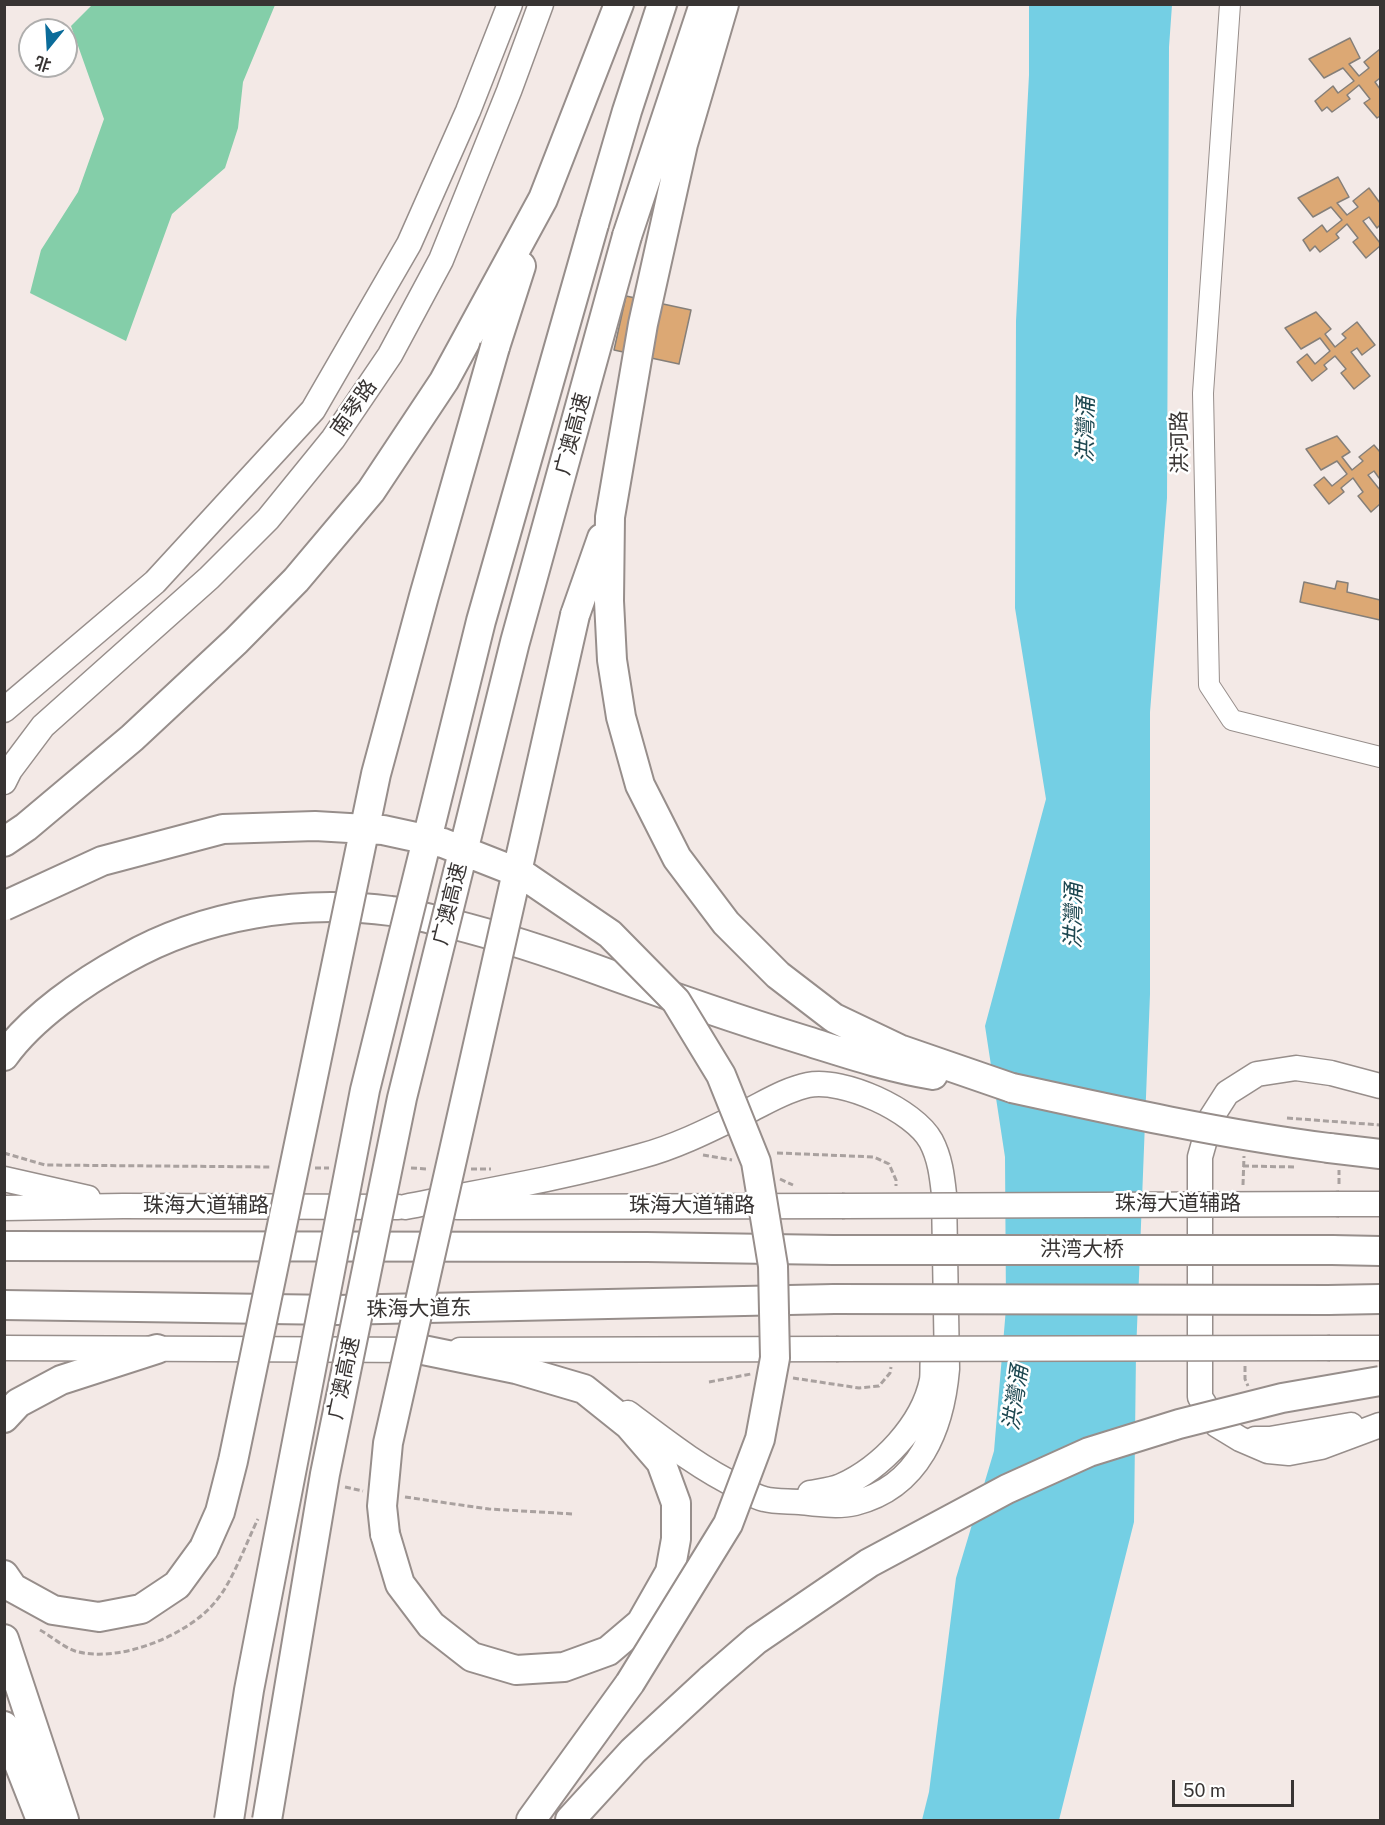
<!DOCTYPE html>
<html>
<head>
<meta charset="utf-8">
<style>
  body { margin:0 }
  #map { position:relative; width:1385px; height:1825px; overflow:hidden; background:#f3e9e6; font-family:"Public Sans","Noto Sans SC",sans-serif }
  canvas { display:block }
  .frame { position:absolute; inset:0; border:6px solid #383433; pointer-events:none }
  .north { position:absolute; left:18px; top:18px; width:60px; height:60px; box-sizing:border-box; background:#fff; border:2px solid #afaead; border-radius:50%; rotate:198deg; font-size:16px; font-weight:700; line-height:24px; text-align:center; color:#383433 }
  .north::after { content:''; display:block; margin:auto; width:21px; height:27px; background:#0b6c9a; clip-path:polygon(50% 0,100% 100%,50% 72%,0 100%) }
  .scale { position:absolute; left:1172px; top:1780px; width:122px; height:27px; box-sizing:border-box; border:3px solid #383433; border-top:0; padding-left:8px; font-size:18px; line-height:21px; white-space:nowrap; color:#383433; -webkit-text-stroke:4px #fff; paint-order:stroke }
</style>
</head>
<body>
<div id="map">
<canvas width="1385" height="1825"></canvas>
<div class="frame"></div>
<div class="north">北</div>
<div class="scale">50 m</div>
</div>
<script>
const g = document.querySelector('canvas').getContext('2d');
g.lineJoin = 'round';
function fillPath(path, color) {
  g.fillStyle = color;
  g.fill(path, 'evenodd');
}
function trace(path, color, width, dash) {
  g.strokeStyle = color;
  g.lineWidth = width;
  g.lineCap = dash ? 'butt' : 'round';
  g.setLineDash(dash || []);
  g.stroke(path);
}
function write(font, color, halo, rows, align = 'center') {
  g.font = font + ' "Public Sans","Noto Sans SC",sans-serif';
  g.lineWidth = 5;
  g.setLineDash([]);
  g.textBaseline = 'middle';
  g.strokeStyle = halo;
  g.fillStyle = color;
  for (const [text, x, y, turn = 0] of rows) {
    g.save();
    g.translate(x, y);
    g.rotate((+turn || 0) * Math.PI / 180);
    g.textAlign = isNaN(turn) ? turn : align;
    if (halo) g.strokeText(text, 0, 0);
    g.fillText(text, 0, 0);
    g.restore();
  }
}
fillPath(new Path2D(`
  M92,5H275L243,82L238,128L225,168L172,214L126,341L30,293L41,250L78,192L104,119L71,26Z`), '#84cea9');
fillPath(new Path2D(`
  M1029,5H1172L1169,47L1167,498L1150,712V994L1136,1353L1134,1522L1059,1820H922L929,1792L956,1578L994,1451L1006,1308L1005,1157L985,1026L1046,799L1015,608L1016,321L1029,75Z`), '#74cfe4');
const building = new Path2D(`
  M1350,38L1360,58L1349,64L1359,76L1369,68L1364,62L1380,49V78L1375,82L1380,89V116L1377,118L1364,103L1370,99L1359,85L1347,95L1350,99L1332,112L1327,107L1322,111L1315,101L1333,86L1338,93L1354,81L1343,68L1324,78L1309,59Z
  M1338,177L1349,197L1337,203L1347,215L1358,207L1353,201L1369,188L1380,203V225L1377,228L1369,217L1363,221L1380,243V246L1366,258L1353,242L1358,238L1347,224L1336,234L1339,238L1320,252L1315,246L1310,251L1303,240L1322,225L1327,232L1342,220L1331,207L1313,217L1298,198Z
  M626,296L691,310L679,364L614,350Z
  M1316,312L1331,329L1325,334L1335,347L1346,338L1342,334L1357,322L1375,345L1362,355L1357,348L1351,352L1370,376L1354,389L1341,373L1346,369L1335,356L1324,365L1327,369L1312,381L1297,362L1307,354L1315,364L1330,351L1320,338L1301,349L1285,328Z
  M1337,436L1350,452L1342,457L1352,470L1363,461L1359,457L1374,445L1380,452V477L1379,478L1374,471L1368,475L1380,490V504L1371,512L1358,496L1363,492L1353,478L1341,488L1344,492L1329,504L1314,485L1324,477L1332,486L1347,474L1337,461L1321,470L1306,449Z
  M1337,581L1348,583L1347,592L1380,600V620L1300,602L1304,582L1335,589Z`);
fillPath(building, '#dca874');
trace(building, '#857f79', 1.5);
const minor = new Path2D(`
  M1230,4L1203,393L1209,685L1232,720L1380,757`);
const major = new Path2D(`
  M4,710L155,582L313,410L409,244L468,111L510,4
  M4,782L10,770L43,726L209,578L268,519L333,439L390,355L441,260L509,91L541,4
  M1380,1086L1331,1073L1296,1068L1257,1074L1227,1093L1211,1118L1200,1157V1397L1217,1425L1240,1439L1268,1451L1289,1453L1321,1447L1380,1425
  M4,1179L88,1198
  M1339,1204H1380
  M405,1207C484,1191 564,1178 641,1156C679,1146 715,1127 750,1110C768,1101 788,1089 808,1085C843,1078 914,1110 931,1141C940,1158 942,1176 944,1194L947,1369C942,1428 919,1487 855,1503C838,1507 818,1504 800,1502C788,1501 775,1502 764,1499C755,1497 747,1491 739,1487C699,1468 664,1440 628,1413
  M457,1207L842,1206
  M4,1208L123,1206L398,1207
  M4,1348L425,1350
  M1330,1348H1380
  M460,1350L836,1349
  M1255,1439H1270L1351,1425
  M810,1493C820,1491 832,1490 841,1486C881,1468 923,1425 932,1380C933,1373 932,1365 933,1357`);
const highway = new Path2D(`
  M724,4L683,144L643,324L610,517L609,601L612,660L621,717L640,785L677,858L726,923L778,975L834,1018L899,1049L1012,1088
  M594,224L627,111L662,4
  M627,236L704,4
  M495,347L521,266
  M575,615L602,538
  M4,842L26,827L132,738L236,641L296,580L371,491L444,381L543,199L619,4
  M4,1056C32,1017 83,982 125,959C204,914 301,899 391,911C405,912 418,916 431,919C483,931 534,947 584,965C658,992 732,1018 807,1041C849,1054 890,1068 933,1075
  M1329,1148L1380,1154
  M4,1246L647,1247L833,1250
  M1332,1250L1380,1251
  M1328,1300L1380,1299
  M4,1305L337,1310L834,1299
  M4,1418L18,1403L61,1380L157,1349
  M385,1534L400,1584L431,1625L472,1657L516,1670L564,1667L608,1651L641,1623L670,1572L676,1539V1503L661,1462L629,1425L584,1389L516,1369L423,1350
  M4,1575L13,1588L53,1610L99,1617L141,1609L177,1585L204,1548
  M4,1639L64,1820
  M4,1726L41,1820
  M531,1820L630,1683
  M570,1820L633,1751L711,1679`);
trace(minor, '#978e8b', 22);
trace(major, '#978e8b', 27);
trace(highway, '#978e8b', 32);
trace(new Path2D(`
  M1287,1118L1380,1125
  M4,1153L45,1165L272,1167
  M777,1153L874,1157L889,1164L896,1180V1186
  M703,1155L732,1160
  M1243,1166L1295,1167
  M315,1168H329
  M411,1168L428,1169
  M471,1169H491
  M780,1179L793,1185
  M1339,1184V1170
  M1243,1185L1244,1156
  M1245,1366V1379L1248,1386
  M793,1378L859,1388L879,1386L890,1373L891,1367
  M709,1382L751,1374
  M345,1487L363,1491
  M405,1497L489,1509L573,1514
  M40,1630C51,1636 63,1647 75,1651C119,1664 189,1635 216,1601C233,1581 246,1543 258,1519`), '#a9a19f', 3, [6, 3]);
trace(minor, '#fff', 20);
trace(major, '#fff', 24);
trace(highway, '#fff', 28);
const majorBridge = new Path2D(`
  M842,1206L1339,1204
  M836,1349L1330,1348`);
const highwayBridge = new Path2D(`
  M4,906L102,861L223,829L315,826L383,830L443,843L522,874L610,934L676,1001L721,1075L756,1162L773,1266L775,1358L760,1439L728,1524L630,1683
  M1012,1088C1117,1111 1222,1134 1329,1148
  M833,1250H1332
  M834,1299L1328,1300
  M385,1534L382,1506L388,1443L575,615
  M204,1548L220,1512L233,1461L376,774L424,596L495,347
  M711,1679L756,1640L869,1563L1007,1489L1089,1452L1179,1424L1282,1398L1380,1381
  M229,1820L249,1690L365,1090L481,621L594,224
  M267,1820L325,1474L402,1098L515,642L627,236`);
trace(majorBridge, '#978e8b', 27, []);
trace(highwayBridge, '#978e8b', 32, []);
trace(majorBridge, '#fff', 24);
trace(highwayBridge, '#fff', 28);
write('21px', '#383433', '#fff', [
  ["南琴路",354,408,-55],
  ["广澳高速",573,434,-75],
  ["洪河路",1180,442,-91],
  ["广澳高速",450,904,-76],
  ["珠海大道辅路",1178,1204],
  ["珠海大道辅路",206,1206],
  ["珠海大道辅路",692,1206],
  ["洪湾大桥",1082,1250],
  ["珠海大道东",419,1309,-1],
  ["广澳高速",344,1378,-78]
]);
write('italic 22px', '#1d4750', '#fff', [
  ["洪灣涌",1086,430,-89],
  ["洪灣涌",1074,916,-89],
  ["洪灣涌",1016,1398,-82]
]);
</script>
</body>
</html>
